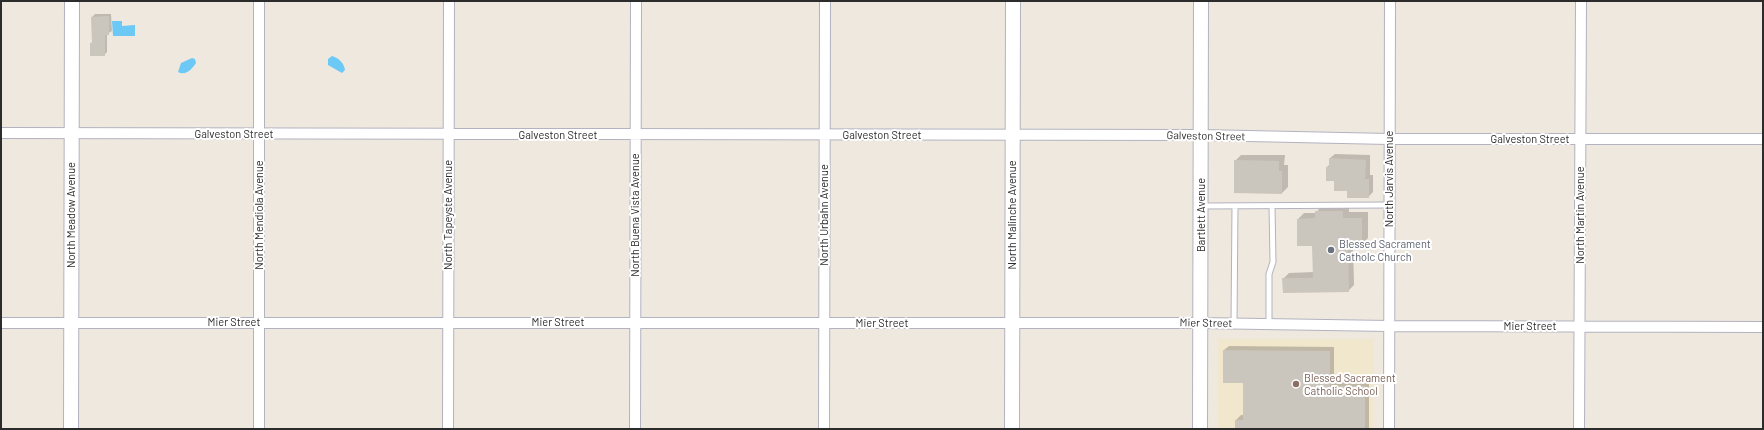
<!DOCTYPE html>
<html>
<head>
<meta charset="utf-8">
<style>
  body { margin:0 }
  #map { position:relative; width:1764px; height:430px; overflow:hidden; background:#efe8de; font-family:Barlow,sans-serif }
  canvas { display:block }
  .frame { position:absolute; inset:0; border:2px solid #2c2c2c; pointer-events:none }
</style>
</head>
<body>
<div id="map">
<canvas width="1764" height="430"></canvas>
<div class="frame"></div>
</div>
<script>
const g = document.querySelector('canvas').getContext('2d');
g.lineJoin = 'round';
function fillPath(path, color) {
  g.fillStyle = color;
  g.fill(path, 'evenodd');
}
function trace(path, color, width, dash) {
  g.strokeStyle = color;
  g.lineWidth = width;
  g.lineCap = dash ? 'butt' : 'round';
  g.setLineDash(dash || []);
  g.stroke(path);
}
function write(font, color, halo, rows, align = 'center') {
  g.font = font + ' Barlow,sans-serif';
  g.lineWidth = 4;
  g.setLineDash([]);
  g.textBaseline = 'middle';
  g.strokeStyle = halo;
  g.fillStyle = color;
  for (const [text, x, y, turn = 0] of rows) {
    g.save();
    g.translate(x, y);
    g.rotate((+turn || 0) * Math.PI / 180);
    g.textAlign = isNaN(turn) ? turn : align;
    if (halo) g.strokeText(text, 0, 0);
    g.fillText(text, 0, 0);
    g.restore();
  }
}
fillPath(new Path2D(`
  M1218,339H1374L1373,429H1218Z`), '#f1e7cd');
fillPath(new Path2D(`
  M112,21H122V26L135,25V36H113Z
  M332,56C339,58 344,63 345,70L342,73L328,65V59Z
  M192,58L195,59L196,63C192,69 186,76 178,72L181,63Z`), '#6cc8f5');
fillPath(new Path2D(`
  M95,14H111L112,31L107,34V52L104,55L91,43L93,41L92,17Z
  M1335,154L1370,155V175H1373V192L1368,197L1348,190L1335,180L1327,167L1330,164V158Z
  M1241,155H1285L1284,165H1288V187L1282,193L1235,161Z
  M1322,205H1349V212H1368V238L1362,244L1353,245L1354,285L1348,291L1283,279L1289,273L1314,272L1313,245L1298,219L1304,213H1316Z
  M1229,346L1334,347V382H1369V429H1236V420L1241,415H1244V382L1224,350Z`), '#0003');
fillPath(new Path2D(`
  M109,16V35H105V56H90V43H92L91,17Z
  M1329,158L1366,160L1365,179H1369V198H1347V191H1334V181H1326V167H1329Z
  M1234,160L1279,161V171H1282V194L1234,193Z
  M1315,211H1343V218H1362V245L1348,246L1349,292L1283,293L1282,278H1313L1312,246H1297V219L1315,218Z
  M1223,350L1330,351V386H1365V429H1235V420H1243V383H1223Z`), '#cac5bd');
const lane = new Path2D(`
  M1202,206L1389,205
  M1234,324L1235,206
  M1269,324V274L1273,262L1272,206`);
const street = new Path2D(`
  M1,133L1201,135L1389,139H1763
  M1,323H1200L1389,326L1763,327
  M259,429V1
  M448,429L449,1
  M635,429L636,1
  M824,429L825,1
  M1389,429L1390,1
  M1579,429L1581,1`);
const secondary = new Path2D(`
  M71,429L72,1
  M1012,429L1013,1
  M1200,429L1201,1`);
trace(lane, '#b2b3c0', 7);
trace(street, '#b2b3c0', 12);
trace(secondary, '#b2b3c0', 16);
trace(lane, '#fff', 5);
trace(street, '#fff', 10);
trace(secondary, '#fff', 14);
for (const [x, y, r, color] of [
  [1331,250,4,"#6b7280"],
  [1296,384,4,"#8d6e63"]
]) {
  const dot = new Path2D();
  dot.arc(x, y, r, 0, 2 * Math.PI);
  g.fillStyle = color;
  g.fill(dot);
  trace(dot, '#fff', 1.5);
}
write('11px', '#2c2c2c', '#fff', [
  ["Galveston Street",234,134],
  ["Galveston Street",558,135],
  ["Galveston Street",882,135],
  ["Galveston Street",1206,136,1],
  ["Galveston Street",1530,139],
  ["North Jarvis Avenue",1389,179,-90],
  ["North Meadow Avenue",71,215,-90],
  ["North Mendiola Avenue",259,215,-90],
  ["North Tapeyste Avenue",448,215,-90],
  ["North Buena Vista Avenue",635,215,-90],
  ["North Urbahn Avenue",824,215,-90],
  ["North Malinche Avenue",1012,215,-90],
  ["Bartlett Avenue",1201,215,-90],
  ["North Martin Avenue",1580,215,-90],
  ["Mier Street",234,322],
  ["Mier Street",558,322],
  ["Mier Street",882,323],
  ["Mier Street",1206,323,1],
  ["Mier Street",1530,326]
]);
write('11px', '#5b616d', '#fff', [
  ["Blessed Sacrament",1339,244],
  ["Catholc Church",1339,257]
], 'left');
write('11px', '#785e54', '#fff', [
  ["Blessed Sacrament",1304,378],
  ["Catholic School",1304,391]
], 'left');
</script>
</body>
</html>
